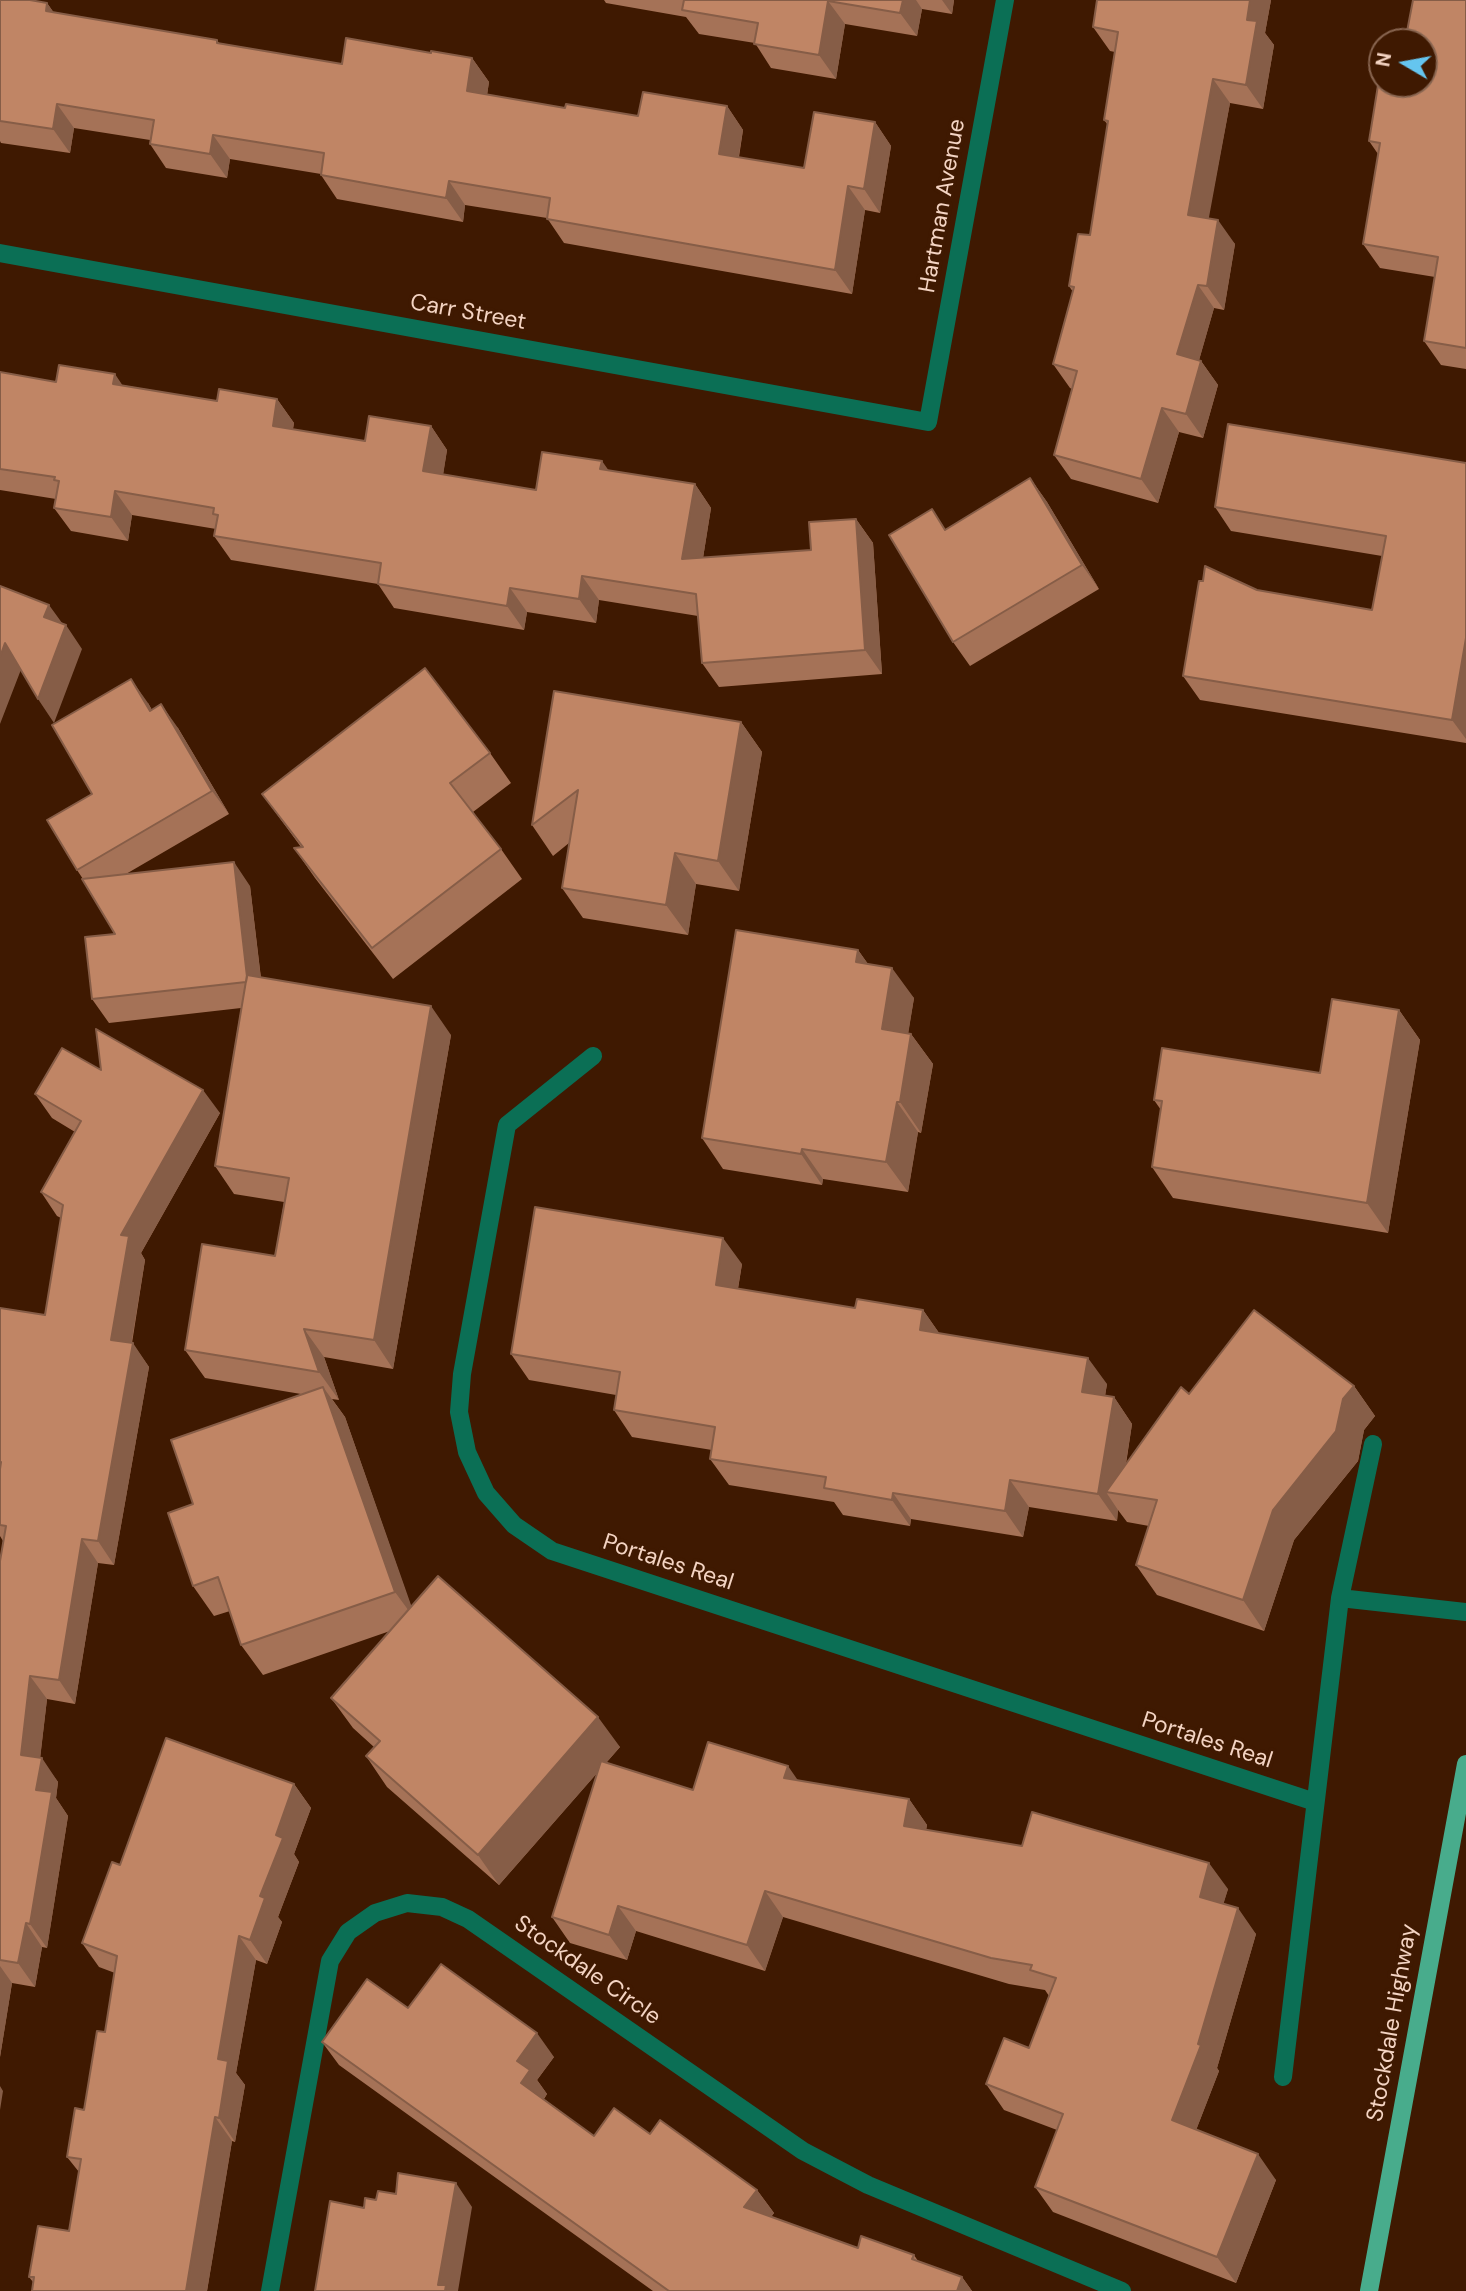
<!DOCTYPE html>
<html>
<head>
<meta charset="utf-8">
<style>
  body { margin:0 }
  #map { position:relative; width:1466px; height:2291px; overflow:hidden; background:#3f1901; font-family:"DM Sans",sans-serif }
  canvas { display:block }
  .north { position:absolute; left:1368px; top:28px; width:70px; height:70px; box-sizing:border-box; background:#3f1901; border:2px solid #87644f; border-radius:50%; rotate:280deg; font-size:19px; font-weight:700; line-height:28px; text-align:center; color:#f4d4c3 }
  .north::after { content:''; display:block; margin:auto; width:24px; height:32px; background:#65c5ef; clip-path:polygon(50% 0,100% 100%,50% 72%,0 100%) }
</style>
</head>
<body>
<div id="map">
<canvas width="1466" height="2291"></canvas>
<div class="north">N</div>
</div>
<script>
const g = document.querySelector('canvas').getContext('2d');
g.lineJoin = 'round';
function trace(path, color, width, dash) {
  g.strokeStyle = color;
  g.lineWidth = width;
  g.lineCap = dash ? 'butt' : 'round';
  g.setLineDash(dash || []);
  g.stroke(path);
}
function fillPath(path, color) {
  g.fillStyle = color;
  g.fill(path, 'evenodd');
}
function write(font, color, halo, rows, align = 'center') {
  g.font = font + ' "DM Sans",sans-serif';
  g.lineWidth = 7;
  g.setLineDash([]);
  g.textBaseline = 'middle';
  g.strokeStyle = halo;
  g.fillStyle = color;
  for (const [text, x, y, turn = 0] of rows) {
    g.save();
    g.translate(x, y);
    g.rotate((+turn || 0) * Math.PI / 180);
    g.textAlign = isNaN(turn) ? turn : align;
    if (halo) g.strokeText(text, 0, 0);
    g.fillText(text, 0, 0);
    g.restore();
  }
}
trace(new Path2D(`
  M0,253L928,422L1005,0
  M593,1056L507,1125L462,1374L459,1412L467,1452L486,1493L514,1525L552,1551L1315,1802
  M1340,1598L1466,1612
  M1283,2077L1340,1598L1373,1444
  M270,2291L330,1961L348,1932L375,1913L407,1903L442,1907L468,1919L803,2151L868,2185L1122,2291`), '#0b6f55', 18);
trace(new Path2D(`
  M1369,2291L1466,1764`), '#48ac8c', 18);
fillPath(new Path2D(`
  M0,0L47,3L54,13L217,40L219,43L342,64L431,53L472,58L489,82L487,95L565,108L638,116L727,106L743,130L739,157L804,168L875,122L891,146L880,213L865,210L852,294L564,243L547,218L465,205L463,222L337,199L321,175V174L230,159L227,178L166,168L150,144V140L74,128L70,153L1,143L0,141Z
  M604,0H954L952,14L922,9L917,36L845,24L836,79L771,68L755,43L699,34L686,17L606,3Z
  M1097,0H1271L1265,33L1274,45L1263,109L1230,103L1208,218L1235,244L1224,310L1214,308L1199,360L1201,361L1218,385L1203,438L1179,432L1158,503L1071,479L1054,455L1072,389L1070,388L1053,364L1073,292L1069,286L1090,235L1108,125L1104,120L1115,52L1110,51L1093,27Z
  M1466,0V369L1441,365L1424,341L1435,277L1380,268L1363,244L1378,154L1369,141L1424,84Z
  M0,372L56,382L122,385L217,401L277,399L294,423L293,429L365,441L431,426L447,450L443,474L536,490L608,471L695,484L711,508L703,558L811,550L856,519L873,543L882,674L719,687L702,663L698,616L599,600L596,623L527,612L524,630L394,608L378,584L231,560L214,536L216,529L132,515L128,541L71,531L54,508L56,499L0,490Z
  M1466,463V743L1200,700L1183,676L1372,610L1382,556L1231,531L1215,507Z
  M1030,478L1047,502L1099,589L970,666L953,642L946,529Z
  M554,691L741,722L762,752L739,891L696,884L688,935L583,918L562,888L569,843L553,856L532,825Z
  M148,703L152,710L178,728L229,814L126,874L250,886L261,978L451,1035L393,1369L324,1357L339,1400L332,1399L345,1417L411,1607L620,1747L606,1763L693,1790L797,1780L909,1799L927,1825L926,1830L1228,1889L1223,1904L1256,1934L1217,2068L1219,2071L1196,2130L1276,2180L1236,2283L1053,2212L1035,2187L1057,2130L1004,2110L986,2084L1029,2048L1049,1996L1045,1990L1009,1984L783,1917L765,1971L636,1931L627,1960L570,1943L552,1917L597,1773L499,1885L387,1787L366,1756L374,1747L353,1728L331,1698L390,1631L263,1675L241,1645L230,1611L214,1616L193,1586V1504L301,1394L205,1378L185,1350L275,1256L284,1202L234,1194L215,1166L241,1008L109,1023L92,999L115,934L83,879L77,870L92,794Z
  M490,753L511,783L473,812L501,849L522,879L393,979L315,878L294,848L301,847L262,794Z
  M858,950L868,964L914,998L908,1033L911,1034L933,1064L921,1133L918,1132L908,1192L823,1179L822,1185L723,1169L702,1138Z
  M1399,1010L1420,1040L1388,1233L1173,1198L1152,1167L1161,1110L1154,1100L1320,1073Z
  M101,1070L220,1113L141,1253L145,1260L132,1343L149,1367L114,1565L98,1563L75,1704L47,1699L40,1758L58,1782L56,1798L68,1816L47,1948L42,1947L35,1987L12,1983L0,2057V1561L3,1541L0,1536V1308L45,1315L61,1218L57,1216L41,1192L75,1132L52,1118L35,1094Z
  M742,1264L738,1289L855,1308L923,1310L939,1333L1107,1384L1105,1396L1114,1397L1132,1424L1126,1464L1189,1394L1354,1386L1375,1416L1364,1430L1358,1461L1294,1540L1264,1631L1157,1595L1136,1565L1149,1526L1127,1522L1118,1510L1117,1521L1029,1507L1023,1537L911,1519L910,1526L843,1515L834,1502L729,1485L710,1459L712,1450L632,1437L614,1410L616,1395L529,1380L511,1354Z
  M294,1784L311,1808L294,1854L299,1862L278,1917L282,1922L267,1964L256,1960L236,2073L245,2085L235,2142L232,2141L207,2291H32L33,2282L29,2277L69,2231L79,2172L67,2157L84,2110L105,2032L115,1973L99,1967L82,1943L120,1865Z
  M408,2008L554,2057L537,2080L547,2094L544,2099L594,2136L650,2134L757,2190L774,2213L771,2217L858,2248L914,2255L918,2261L962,2277L972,2291H653L339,2065L322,2042Z`), '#a57257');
fillPath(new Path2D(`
  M903,0H916L922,9L917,36L900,13Z
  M942,0H954L952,14Z
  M1250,0H1271L1265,33L1274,45L1263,109L1246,85L1247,20Z
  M828,1L845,24L836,79L819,55Z
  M47,3L64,27L46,11Z
  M472,58L489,82L484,115L467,91Z
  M1213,79L1230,103L1205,239L1188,215Z
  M57,104L74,128L70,153L53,129Z
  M727,106L743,130L735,178L719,154Z
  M875,122L891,146L880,213L864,189Z
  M213,135L230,159L227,178L210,154Z
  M449,181L465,205L463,222L446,198Z
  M848,186L865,210L852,294L835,270Z
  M1218,220L1235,244L1224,310L1207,286Z
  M1198,285L1214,308L1194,378L1177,354Z
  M1201,361L1218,385L1203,438L1186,414Z
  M115,374L131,398L113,384Z
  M277,399L294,423L289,450L273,426Z
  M1162,408L1179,432L1158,503L1141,479Z
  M431,426L447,450L440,495L423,471Z
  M602,461L619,485L600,469Z
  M1030,478L1047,502L1099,589L1082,565Z
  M695,484L711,508L699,583L682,559Z
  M115,491L132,515L128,541L111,517Z
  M856,519L873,543L882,674L865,650Z
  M582,576L599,600L596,623L579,599Z
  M510,588L527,612L524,630L507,606Z
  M49,605L65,627L66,625L82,649L54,723L38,699L44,617Z
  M1466,638V739L1452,720Z
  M5,643L22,667L0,724V657Z
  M131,679L148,703L166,735L150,711Z
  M161,704L178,728L229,814L212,791Z
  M741,722L762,752L739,891L718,861Z
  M675,853L696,884L688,935L666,905Z
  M234,862L250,886L264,1005L247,981Z
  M858,950L880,981L856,962Z
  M892,968L914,998L904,1060L882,1029Z
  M431,1006L451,1035L393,1369L374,1340Z
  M1399,1010L1420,1040L1388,1233L1367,1203Z
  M911,1034L933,1064L921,1133L900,1102Z
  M203,1090L220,1113L141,1253L145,1260L128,1364L111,1340L121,1235Z
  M897,1102L918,1132L908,1192L886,1162Z
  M802,1149L823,1179L822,1185L801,1154Z
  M723,1238L742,1264L734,1311L716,1285Z
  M923,1310L942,1337L920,1330Z
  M304,1329L324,1357L339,1400L319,1372Z
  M133,1343L149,1367L114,1565L98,1541Z
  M1088,1358L1107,1384L1101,1419L1082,1392Z
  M1354,1386L1375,1416L1364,1430L1358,1461L1294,1540L1264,1631L1243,1600L1273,1510L1343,1399Z
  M323,1387L345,1417L417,1622L395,1592Z
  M1114,1397L1132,1424L1121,1494L1106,1492L1118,1510L1117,1521L1098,1494Z
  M1010,1480L1029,1507L1023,1537L1005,1511Z
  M893,1493L911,1519L910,1526L892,1500Z
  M82,1539L98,1563L75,1704L59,1680Z
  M30,1676L47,1699L38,1777L42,1758L58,1782L56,1798L68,1816L47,1948L30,1924L36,1790L21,1755Z
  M598,1717L620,1747L499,1885L478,1855Z
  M788,1766L806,1792L784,1778Z
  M294,1784L311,1808L294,1854L299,1862L278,1917L282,1922L267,1964L250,1940L276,1835Z
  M909,1799L927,1825L922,1852L904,1826Z
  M1209,1863L1228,1889L1218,1922L1200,1897Z
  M765,1891L783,1917L765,1971L747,1945Z
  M618,1906L636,1931L627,1960L609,1935Z
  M1238,1908L1256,1934L1217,2068L1219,2071L1190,2146L1172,2120L1198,2044Z
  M26,1923L42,1947L35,1987L18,1963Z
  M239,1936L256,1960L236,2073L245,2085L235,2142L219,2118L218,2059Z
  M0,1966L12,1983L0,2057Z
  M537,2033L554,2057L537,2080L547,2094L538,2107L521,2083L517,2061Z
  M0,2086L3,2091L0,2110Z
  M215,2117L232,2141L207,2291H186Z
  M1258,2154L1276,2180L1236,2283L1217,2257Z
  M456,2183L472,2207L458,2291H443L438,2285Z
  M757,2190L774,2213L761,2231L744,2207Z
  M962,2277L972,2291H957Z`), '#865d47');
const building = new Path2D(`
  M0,0H30L47,3L46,11L217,40V43L342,64L346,38L431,53V51L472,58L467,91L565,108L566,104L638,116L643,92L727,106L719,154L804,168L814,112L875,122L864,189L848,186L835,270L547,219L550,198L449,181L446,198L321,175L324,153L213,135L210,154L150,144L154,120L57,104L53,129L0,121Z
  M684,0H903L900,13L828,1L819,55L754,44L758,23L682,10Z
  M1097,0H1250L1247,20L1257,21L1246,85L1213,79L1188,215L1218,220L1207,286L1198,285L1177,354L1201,361L1186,414L1162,408L1141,479L1054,455L1077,371L1053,364L1074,287L1069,286L1078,234L1090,235L1108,121L1104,120L1118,32L1093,27Z
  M1413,0H1466V348L1424,341L1438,257L1363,244L1380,143L1369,141L1380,73H1382V84H1424V42H1405Z
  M59,365L115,374L113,384L217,401L219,389L277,399L273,426L365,441L369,416L431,426L423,471L536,490L542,452L602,461L600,469L695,484L682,559L811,550L809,522L856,519L865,650L702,663L696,594L582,576L579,599L510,588L507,606L378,584L381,563L214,536L218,515L213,514L214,508L115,491L111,517L54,508L59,481L54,480L55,477L0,469V372L56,382Z
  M1228,424L1466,463V638L1452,720L1183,676L1199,581H1203L1205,566L1257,590L1372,610L1386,536L1215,507Z
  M1030,478L1082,565L953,642L889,535L932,509L945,530Z
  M0,586L49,605L44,617L66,625L38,699L5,643L0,657Z
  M425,668L490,753L450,783L501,849L372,948L294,848L303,847L262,794Z
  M131,679L150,711L161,704L212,791L77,870L47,820L92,794L52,725Z
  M554,691L741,722L718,861L675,853L666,905L562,888L578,790L532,825Z
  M234,862L247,977L246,982L92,999L85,937L115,934L82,879Z
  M736,930L858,950L856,962L892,968L882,1029L911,1034L900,1102H897L886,1162L802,1149L801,1154L702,1138Z
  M247,975L431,1006L374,1340L304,1329L319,1372L185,1350L202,1244L275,1256L289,1178L215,1166Z
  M1332,999L1399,1010L1367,1203L1152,1167L1162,1101L1154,1100L1162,1048L1320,1073Z
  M96,1029L203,1090L121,1235L129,1236L111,1340L133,1343L98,1541L82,1539L59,1680L30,1676L21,1755L42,1758L36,1790L52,1792L30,1924L26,1923L18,1963L0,1960V1561L6,1526L0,1525V1469L1,1462H0V1308L45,1315L63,1205L41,1192L81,1121L35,1094L62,1048L101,1070Z
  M535,1207L723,1238L716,1285L855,1308L857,1299L923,1310L920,1330L1088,1358L1082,1392L1114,1397L1098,1494L1010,1480L1005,1511L893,1493L892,1500L824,1488L826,1477L710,1459L715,1427L614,1410L620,1372L511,1354Z
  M1254,1310L1354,1386L1343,1399L1336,1431L1273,1510L1243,1600L1136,1565L1157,1500L1106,1492L1181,1387L1189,1394Z
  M323,1387L395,1592L241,1645L218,1577L193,1586L168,1513L193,1504L171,1440Z
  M438,1576L598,1717L478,1855L366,1756L380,1741L331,1698Z
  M166,1738L294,1784L276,1835L283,1838L260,1896L265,1898L250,1940L239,1936L218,2059L228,2061L219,2118L215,2117L186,2291H32L34,2277H29L38,2226L69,2231L81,2159L67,2157L75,2108L84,2110L97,2031L105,2032L117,1956L82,1943L112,1862L120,1865Z
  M708,1742L788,1766L784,1778L909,1799L904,1826L1022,1846L1032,1812L1209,1863L1200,1897L1238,1908L1198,2044L1201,2045L1172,2120L1258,2154L1217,2257L1035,2187L1063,2114L986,2084L1004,2038L1029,2048L1056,1978L1030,1970L1032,1965L991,1958L765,1891L747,1945L618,1906L609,1935L552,1917L601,1761L693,1790Z
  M441,1964L537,2033L517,2061L530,2070L521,2083L594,2136L614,2108L650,2134L660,2120L757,2190L744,2207L858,2248L861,2236L914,2255L912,2259L962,2277L957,2291H669L322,2042L367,1979L408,2008Z
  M398,2173L456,2183L438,2285H446L445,2291H315L330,2201L364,2208L365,2198L376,2200L378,2191L396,2194Z`);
fillPath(building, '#c08565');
trace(building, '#865d47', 2);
write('23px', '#f4d4c3', '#3f1901', [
  ["Hartman Avenue",943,206,-80],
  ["Carr Street",468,313,10],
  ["Portales Real",668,1563,18],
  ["Portales Real",1207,1741,18],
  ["Stockdale Circle",587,1971,35],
  ["Stockdale Highway",1393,2023,-80]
]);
</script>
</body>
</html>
